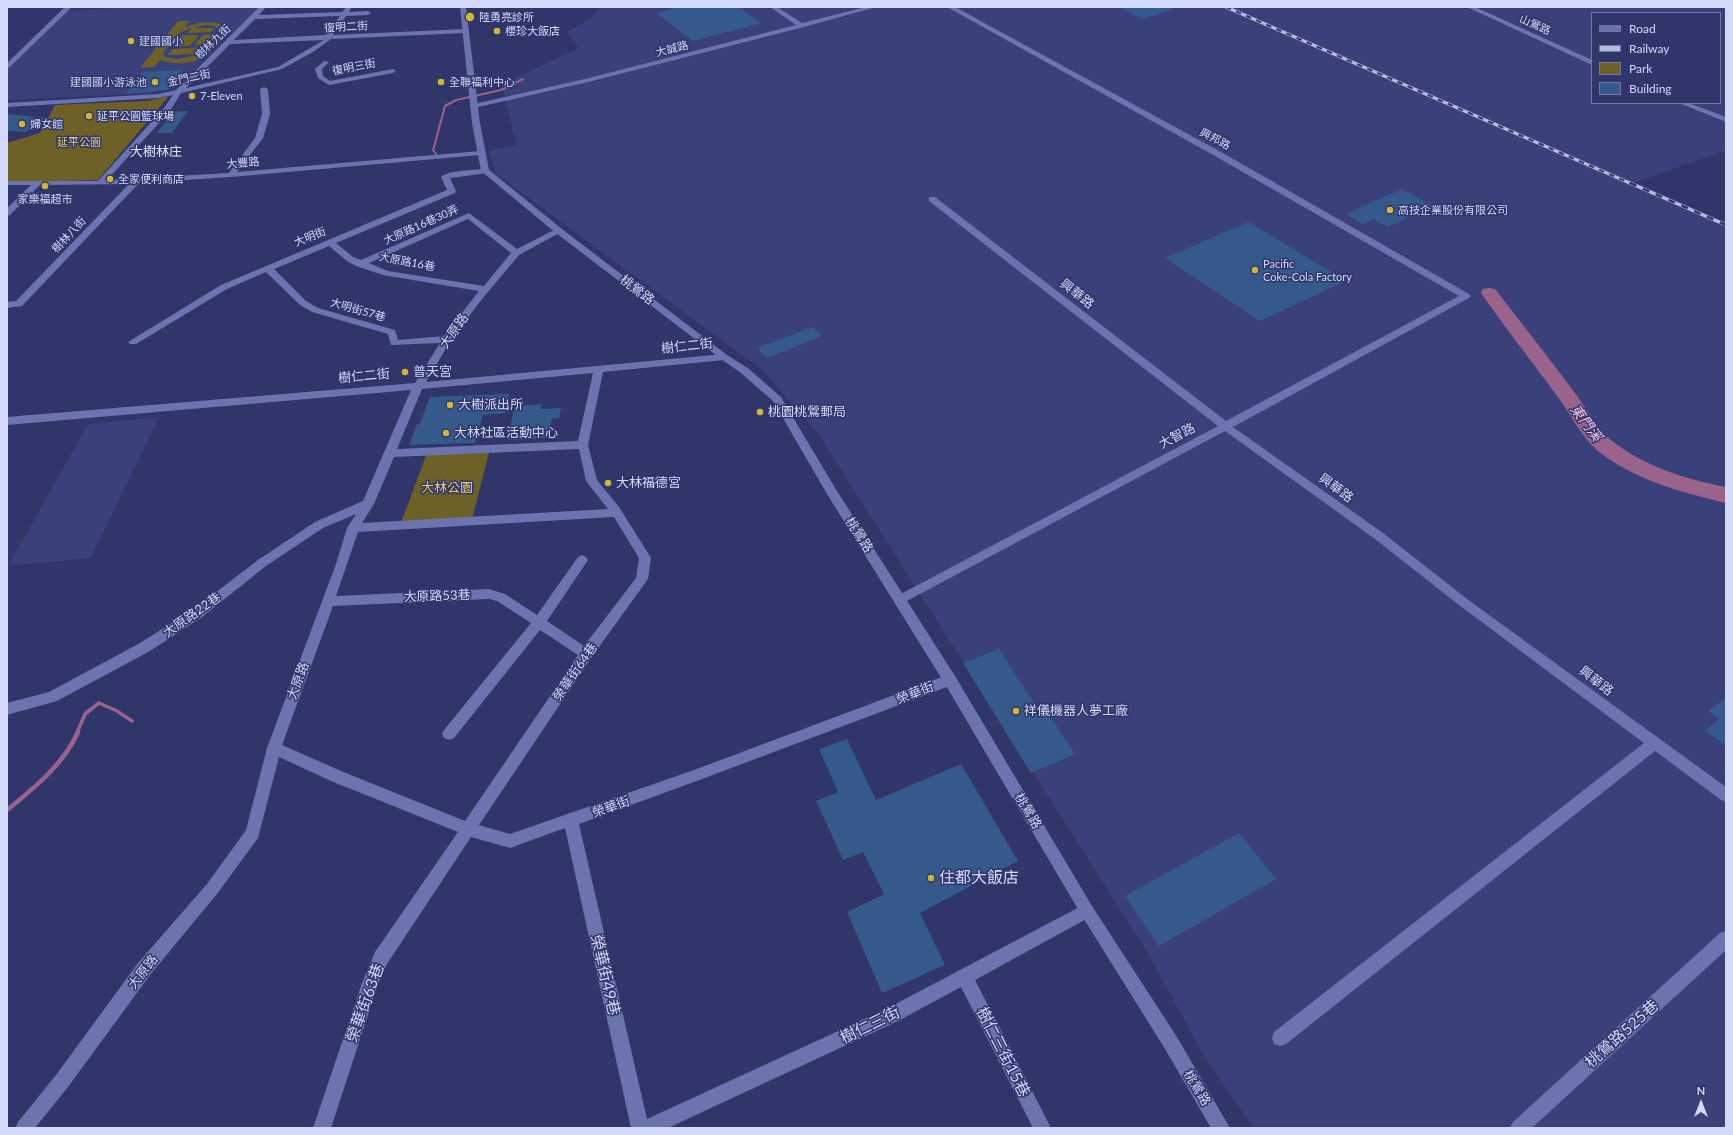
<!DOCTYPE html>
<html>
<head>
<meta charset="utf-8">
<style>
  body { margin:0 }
  #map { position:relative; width:1733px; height:1135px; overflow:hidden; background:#30356a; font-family:Lato,sans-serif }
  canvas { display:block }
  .frame { position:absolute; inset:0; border:8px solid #d4dafb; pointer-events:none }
  .legend { position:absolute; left:1591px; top:12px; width:130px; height:92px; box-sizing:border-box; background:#30356a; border:1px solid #7277a4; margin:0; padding:5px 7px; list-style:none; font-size:12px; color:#d4dafb }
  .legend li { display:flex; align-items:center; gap:8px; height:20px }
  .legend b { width:20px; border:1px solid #7277a4 }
  .north { position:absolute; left:1681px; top:1083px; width:40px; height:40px; -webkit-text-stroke:3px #30356a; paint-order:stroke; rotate:0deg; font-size:11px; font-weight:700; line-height:16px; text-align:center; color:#d4dafb }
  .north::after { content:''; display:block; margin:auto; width:14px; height:18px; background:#d4dafb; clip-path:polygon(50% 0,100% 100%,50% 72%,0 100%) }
</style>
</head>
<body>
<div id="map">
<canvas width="1733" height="1135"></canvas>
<div class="frame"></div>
<ul class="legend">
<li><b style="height:5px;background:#6b74af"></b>Road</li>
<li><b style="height:5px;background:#b5bbe0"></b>Railway</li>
<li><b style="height:11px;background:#6e6128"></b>Park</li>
<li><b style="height:11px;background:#35598a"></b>Building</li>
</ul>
<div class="north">N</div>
</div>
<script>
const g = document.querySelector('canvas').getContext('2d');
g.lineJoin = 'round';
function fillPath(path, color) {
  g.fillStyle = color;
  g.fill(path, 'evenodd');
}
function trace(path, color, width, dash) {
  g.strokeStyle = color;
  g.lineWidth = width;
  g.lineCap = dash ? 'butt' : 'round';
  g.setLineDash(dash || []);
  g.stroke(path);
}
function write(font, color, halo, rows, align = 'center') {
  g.font = font + ' Lato,"Noto Sans TC",sans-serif';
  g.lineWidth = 3;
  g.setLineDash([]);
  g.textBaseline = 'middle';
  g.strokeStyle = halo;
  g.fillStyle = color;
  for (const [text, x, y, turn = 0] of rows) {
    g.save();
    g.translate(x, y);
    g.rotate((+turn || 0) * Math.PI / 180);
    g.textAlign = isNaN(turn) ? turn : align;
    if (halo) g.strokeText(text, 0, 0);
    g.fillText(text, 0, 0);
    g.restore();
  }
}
fillPath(new Path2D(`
  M129,7H258L177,87L153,93L7,100V71L68,11Z
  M600,7H1722L1726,9V151L1635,182L1726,222V1128H1253L1204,1056L1147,952L819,435L761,369L496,174L489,151L516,145L502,85L578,48L567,32L590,19ZM1592,13H1720V103H1592Z
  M159,417L91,558L8,566L88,424Z`), '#3a407a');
fillPath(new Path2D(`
  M178,21H190L185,27C201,22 215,19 229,29C222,37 215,49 206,55C194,65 173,65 160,60L154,67L140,68ZM207,25L215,26L221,31L204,52L200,54L205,47L173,49L167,55L200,54L178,59L165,57L163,53L181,32L191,28L188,33L211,32L214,28H192Z
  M217,34L209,45H194L203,35Z
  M182,35H199L190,46H172Z
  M169,96L98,180L7,183V143L40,133L55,105L147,101Z
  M490,449L472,519L401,523L427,453Z`), '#6e6128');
trace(new Path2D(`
  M436,154L433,150L434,147L445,106L456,100L501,90L523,79`), '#9a638c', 2);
trace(new Path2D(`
  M77,733L85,714L99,703L117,711L132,721`), '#9a638c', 3.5);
trace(new Path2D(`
  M7,810C34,788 64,764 78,732`), '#9a638c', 4.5);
fillPath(new Path2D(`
  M1489,288L1495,289C1522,324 1549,358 1575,393C1587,409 1596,429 1612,441C1646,467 1685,479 1726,487V503C1680,492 1635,480 1598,451C1582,438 1572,416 1560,400C1534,364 1506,329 1481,293L1483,289Z`), '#9a638c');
fillPath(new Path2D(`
  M679,7H738L761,23L693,41L656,13Z
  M1119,7H1172L1173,9L1143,19Z
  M183,70L168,90L126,94L143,72Z
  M188,111L172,133H157L173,112Z
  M7,114L47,118L26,132L7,131Z
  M1402,189L1433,206L1388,227L1373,219L1363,224L1346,214Z
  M1249,222L1346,281L1260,321L1165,258Z
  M813,327L822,336L767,358L757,348Z
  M509,394L505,413L483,415L475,443L409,445L417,424L420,423L430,397Z
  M542,404L541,409L561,408L559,418H552L548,438L507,440L515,406Z
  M999,649L1040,712L1046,710L1075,754L1031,773L963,663Z
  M1726,698V745L1705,731L1719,719L1708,711Z
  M847,739L876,800L961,764L1018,861L920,913L945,965L882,993L847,912L884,894L863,852L843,860L816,801L838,792L819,749Z
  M1239,833L1276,879L1159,946L1125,896Z`), '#35598a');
fillPath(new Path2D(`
  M65,7H72L9,68L7,69V63Z
  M259,7H266L259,15L342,12L346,7H352L349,12L368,11L371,13L368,15L346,16L333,35L465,29L468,31L465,33L331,39L313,52L282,69L181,93L170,111L107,180L229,173L255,138L262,114L260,89L264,87L268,89L270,114L263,138L237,172L480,151L484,153L480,155L231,177L139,183L22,306L7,308V302L16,301L129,184L40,185L10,215L7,216V208L31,185H7V181H98L164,108L173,95L158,98L7,107V103L158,94L176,90ZM340,16L326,35L234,40L255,19ZM324,40L278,67L186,88L230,44Z
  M770,7H777L802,23L866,7H876L804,27L588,82L474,108L470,106L474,104L585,79L796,25Z
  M947,7H955L1221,152L1469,294L1471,296L1469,298L1233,427L1383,533L1467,599L1726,787V802L1721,800L1655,751L1286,1044L1280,1046L1274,1044L1272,1038L1274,1032L1644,743L1459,605L1375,539L1225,431L905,602L901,604L897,602L895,599L897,596L1218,426L929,201V197H935L1226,421L1459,296L1215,156Z
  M324,61L329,62L322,69L323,76L330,81L393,69L396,71L393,73L329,85L318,78L315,69Z
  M485,169L489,171L488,173L450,178L456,191L455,193L336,243L353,257L361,260L469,213L517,249L556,229L559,228L563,231L519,255L482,299L451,340L426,382L724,354L729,357L724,360L603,372L588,445L597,480L619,507L651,558L648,579L591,658L479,825L510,834L694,770L950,674L955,676L957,680L955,684L694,782L579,824L647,1119L886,1009L1087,903L1092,906L1095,911L1092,916L975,980L1051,1128H1033L961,987L898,1021L668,1128H631L565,828L510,848L471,837L387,964L378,984L331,1128H313L362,983L375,952L458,832L331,781L279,757L258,838L217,894L150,975L68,1087L35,1128H15L18,1122L56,1075L138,963L207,884L246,830L267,748L336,564L347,528L356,514L323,528L266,566L202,617L150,651L57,701L7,715V703L49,692L140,643L194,609L258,560L315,522L363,501L411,390L7,425V417L415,383L440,343L391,345L388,334L312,312L300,305L266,272L227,289L136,344H130L128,342L221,285L447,190L441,177C449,170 474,170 485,169ZM468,219L511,253L484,286L388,271L369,263ZM329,246L347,261L356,266L383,275L479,291L444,336L398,340L395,330L318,308L306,301L274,269ZM593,373L578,441L397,449L422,389ZM579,449L586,481L608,509L362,523L374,504L394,457ZM614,517L639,558L636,578L584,646L547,621L586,563L588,560L586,557L582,555L578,557L537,615L505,594L489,589L336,596L358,532ZM489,599L497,601L531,623L444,730L442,734L444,738L449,740L454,738L540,630L578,655L465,821L341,771L282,745L333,606Z
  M1726,931V950L1532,1128H1510L1513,1122L1720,933Z`), '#6b74af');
fillPath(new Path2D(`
  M1467,7H1475L1592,60V65Z
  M1679,103H1689L1726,117V122Z`), '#6b74af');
fillPath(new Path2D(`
  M460,7H466L480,123L489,170L562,229L727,355L749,369L781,397L835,488L955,676L1092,906L1177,1037L1230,1128H1211L1165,1049L1082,916L945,684L827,494L773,401L741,373L721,359L556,233L481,171L472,123Z`), '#6b74af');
const railFar1 = new Path2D(`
  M1226,7L1632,184`);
const rail = new Path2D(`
  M1630,183L1726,225`);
trace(railFar1, '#b5bbe0', 3);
trace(rail, '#b5bbe0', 3.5);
trace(railFar1, '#30356a', 2, [5.5]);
trace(rail, '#30356a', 2.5, [7]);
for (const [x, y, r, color] of [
  [470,17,5,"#d2b635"],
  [497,31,4,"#d2b635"],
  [131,41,4,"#d2b635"],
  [155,82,4,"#d2b635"],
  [441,82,4,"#d2b635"],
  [192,96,4,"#d2b635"],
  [89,116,4,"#d2b635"],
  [22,124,4,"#d2b635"],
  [110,179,4,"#d2b635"],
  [45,186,4,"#d2b635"],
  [1390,210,4,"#d2b635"],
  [1255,270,4,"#d2b635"],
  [405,372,4,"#d2b635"],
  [450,405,4,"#d2b635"],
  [760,412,4,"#d2b635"],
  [446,433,4,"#d2b635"],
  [608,483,4,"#d2b635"],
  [1016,711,4,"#d2b635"],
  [931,878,4,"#d2b635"]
]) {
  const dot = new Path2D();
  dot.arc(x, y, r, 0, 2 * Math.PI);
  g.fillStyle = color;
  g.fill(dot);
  trace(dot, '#30356a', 1.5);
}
write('11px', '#d4dafb', '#30356a', [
  ["陸勇亮診所",479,17],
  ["櫻珍大飯店",505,31],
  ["建國國小",139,41],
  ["建國國小游泳池",147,82,"right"],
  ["全聯福利中心",449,82],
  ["7-Eleven",200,96],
  ["延平公園籃球場",97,116],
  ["婦女館",30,124],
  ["全家便利商店",118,179],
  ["家樂福超市",45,199,"center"],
  ["高技企業股份有限公司",1398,210],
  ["Pacific",1263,264],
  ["Coke-Cola Factory",1263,277]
], 'left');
write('11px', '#d4dafb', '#30356a', [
  ["山鶯路",1535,25,24],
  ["復明二街",346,27,-3],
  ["樹林九街",213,42,-44],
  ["大誠路",672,49,-14],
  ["復明三街",354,67,-11],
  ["金門二街",189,78,-12],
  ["興邦路",1215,139,28],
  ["大豐路",243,163,-5],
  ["大原路16巷30弄",421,225,-24],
  ["樹林八街",69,235,-47],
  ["大明街",310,237,-22],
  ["大原路16巷",407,262,11],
  ["大明街57巷",358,310,16]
]);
write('11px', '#e4ce6c', '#30356a', [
  ["延平公園",79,142]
]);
write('13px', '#dee3fd', '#30356a', [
  ["大樹林庄",156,152]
]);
write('13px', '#d4dafb', '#30356a', [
  ["桃鶯路",637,290,37],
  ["興華路",1077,294,38],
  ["大原路",454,331,-55],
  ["樹仁二街",687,346,-6],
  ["樹仁二街",364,376,-5],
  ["大智路",1177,436,-28],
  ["興華路",1336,488,36],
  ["桃鶯路",859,535,57],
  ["大原路53巷",437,596,-2],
  ["大原路22巷",192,615,-35],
  ["榮華街64巷",575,672,-55],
  ["大原路",298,681,-70],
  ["興華路",1596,681,37],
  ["榮華街",915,693,-21],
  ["榮華街",611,807,-20],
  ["桃鶯路",1028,811,59],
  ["大原路",143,972,-52],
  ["桃鶯路",1197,1088,59]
]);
write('13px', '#d4dafb', '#30356a', [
  ["普天宮",413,372],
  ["大樹派出所",458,405],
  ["桃園桃鶯郵局",768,412],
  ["大林社區活動中心",454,433],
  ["大林福德宮",616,483],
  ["祥儀機器人夢工廠",1024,711]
], 'left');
write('13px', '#e4ce6c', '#30356a', [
  ["大林公園",447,488]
]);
write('italic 14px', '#fac8ec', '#30356a', [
  ["東門溪",1586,423,53]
]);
write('16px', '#d4dafb', '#30356a', [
  ["住都大飯店",939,878]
], 'left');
write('16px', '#d4dafb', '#30356a', [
  ["榮華街49巷",605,975,77],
  ["榮華街63巷",365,1003,-70],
  ["樹仁三街",870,1025,-26],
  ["桃鶯路525巷",1622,1034,-42],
  ["樹仁三街15巷",1003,1052,63]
]);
</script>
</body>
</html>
